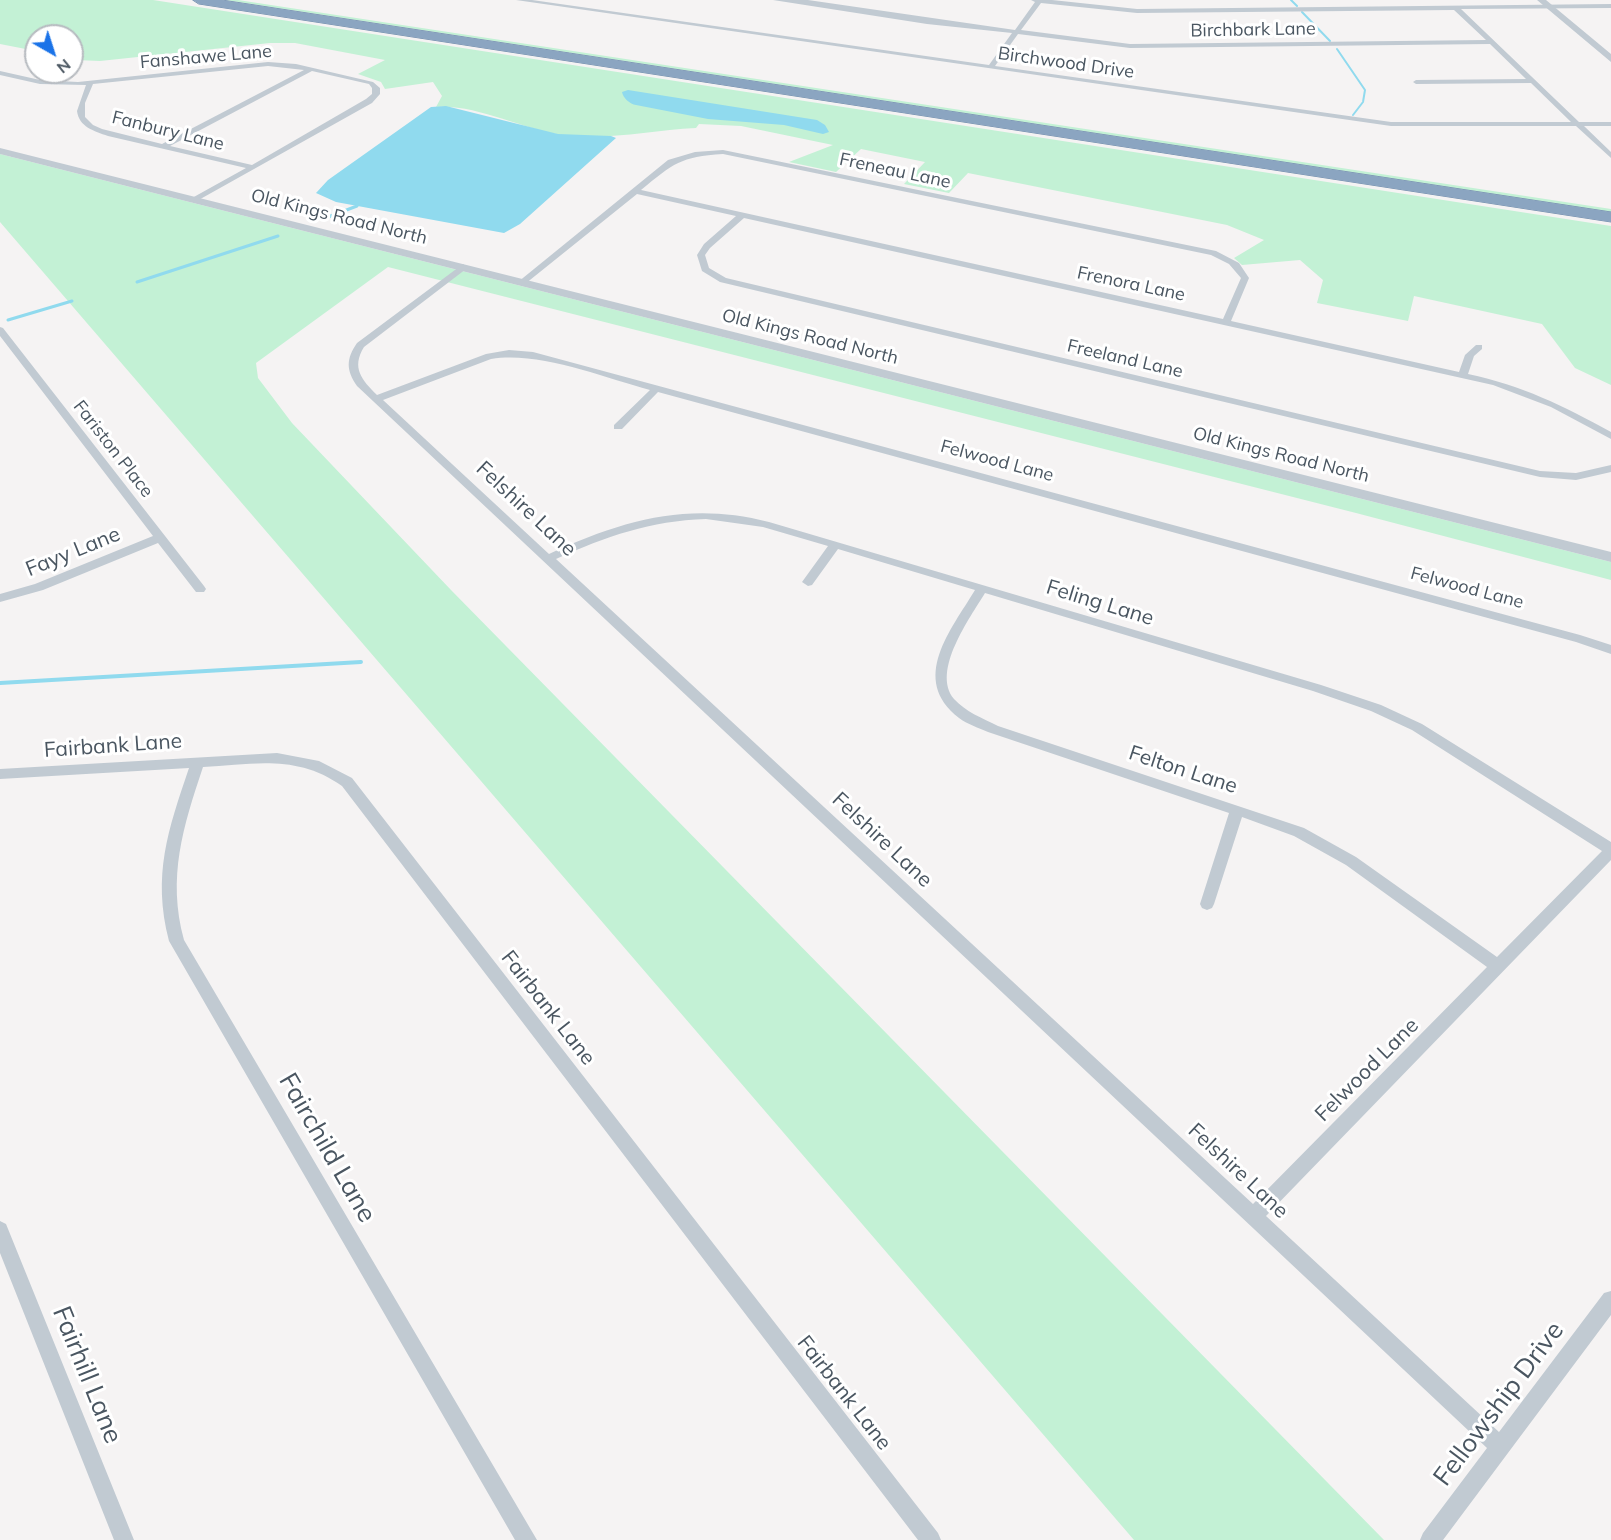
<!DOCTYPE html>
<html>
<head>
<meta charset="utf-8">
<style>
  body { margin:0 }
  #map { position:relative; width:1611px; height:1540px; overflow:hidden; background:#f5f3f3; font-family:Mulish,sans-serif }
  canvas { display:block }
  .north { position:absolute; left:24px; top:24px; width:60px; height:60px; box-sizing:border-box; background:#fff; border:2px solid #b7bbc0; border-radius:50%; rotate:141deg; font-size:16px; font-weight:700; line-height:24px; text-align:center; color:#4a5661 }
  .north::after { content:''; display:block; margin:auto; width:21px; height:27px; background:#1a73e8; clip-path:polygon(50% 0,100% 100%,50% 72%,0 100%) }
</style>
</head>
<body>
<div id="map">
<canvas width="1611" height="1540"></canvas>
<div class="north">N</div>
</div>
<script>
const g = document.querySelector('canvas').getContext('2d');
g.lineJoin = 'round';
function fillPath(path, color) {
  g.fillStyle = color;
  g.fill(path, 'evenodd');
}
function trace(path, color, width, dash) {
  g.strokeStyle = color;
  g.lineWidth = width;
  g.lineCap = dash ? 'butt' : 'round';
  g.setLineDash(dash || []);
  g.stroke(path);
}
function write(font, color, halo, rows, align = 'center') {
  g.font = font + ' Mulish,sans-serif';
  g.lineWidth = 6;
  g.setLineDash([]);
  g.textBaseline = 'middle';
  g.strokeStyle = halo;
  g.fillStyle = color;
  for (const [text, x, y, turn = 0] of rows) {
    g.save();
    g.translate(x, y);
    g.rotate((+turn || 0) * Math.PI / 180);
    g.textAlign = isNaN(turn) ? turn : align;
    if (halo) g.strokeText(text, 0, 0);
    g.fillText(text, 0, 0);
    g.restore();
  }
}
fillPath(new Path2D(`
  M0,0H153L1611,226V385L1575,368L1542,324L1414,296L1408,321L1317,303L1323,280L1300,260L1242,265L1234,258L1264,240L1227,225L968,173L949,193L904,184L925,162L861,149L836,172L789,162L833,145L741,126L699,124L696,128C652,130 607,141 562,135C522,129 476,104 436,107L442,96L433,82L385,89L381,82L358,74L385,60L295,43H270L100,61L75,60L72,59V36H36V51L0,44Z
  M225,0H238L1611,209V212Z
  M0,154L1611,562V580L1356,513L388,267L256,363L258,378L292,423L451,590L1384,1540H1134L0,222Z`), '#c3f1d5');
fillPath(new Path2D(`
  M628,90L817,120L825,125L829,132L823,134L784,125L708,119L636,105C630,104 623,98 622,92Z
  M446,106L558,134L611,136L616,138L520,224L504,233L336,202L316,193L328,180L431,107Z`), '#90daee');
trace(new Path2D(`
  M1291,0L1297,6
  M1302,12L1330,41
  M1337,49L1365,90L1363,102L1353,115`), '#90daee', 2);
trace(new Path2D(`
  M323,219L357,206
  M137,282L278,236
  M8,320L72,301`), '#90daee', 3);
trace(new Path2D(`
  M0,683L361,662`), '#90daee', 4);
const motorway = new Path2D(`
  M193,0H222L1611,212V222L199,4Z`);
trace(motorway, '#7690ad', 1);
fillPath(new Path2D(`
  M516,0H532L989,65L1012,33L927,24L773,0H808L1015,30L1035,2L1031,0H1052L1137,9L1611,4V8L1461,9L1579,122H1611V126H1584L1611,152V158L1576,126H1391ZM1041,3L1137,13L1454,10L1486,40L1130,44L1021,30ZM1018,34L1130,48L1490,44L1526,79L1416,80L1413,82L1416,84L1531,83L1571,122H1391L995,66Z
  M268,62L296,64L373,82L380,88V94L372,103L195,202H192V198L246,168L108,136C94,131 79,127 77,111L86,85L40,84L0,75V71L40,80L78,82ZM268,66L304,70L162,144L102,129L93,125L85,117V103L93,84ZM312,71L369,84L372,88V94L366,99L252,165L170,146Z
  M723,150L1216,251L1239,263L1249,278L1231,321L1459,372L1465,355L1476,345H1482V349L1474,356L1468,374C1523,386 1562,405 1611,432V439L1551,407L1493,385L744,218L710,248L705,255L709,268L726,278L1540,471L1576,473L1611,465V472L1576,480L1540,477L720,282L702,271L697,255L704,244L736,216L637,194L525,284L518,282L668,160L695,152ZM723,154L1211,255L1229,264L1241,278L1223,319L641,190C674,163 680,157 723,154Z
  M463,264L467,267L466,269L364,347C351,368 362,380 377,395L486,354L509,350L533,352L1580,635L1611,645V654L1576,642L658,392L622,429H614V425L650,390C602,377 539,351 491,359L383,400L549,554C623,520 688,501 769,522L1321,685L1381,705L1422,724L1611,842V860L1266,1216L1499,1432L1604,1293L1611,1291V1315L1443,1540H1420L1423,1533L1487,1448L357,386C346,370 346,359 357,343ZM706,519L763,527L828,546L802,582L808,586L812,585L838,549L975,590C951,630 909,679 959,718C967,724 979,728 988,732L1229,813L1200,904L1202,908L1207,910L1212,908L1214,904L1242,817L1294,836L1346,865L1487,967L1253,1204L556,559C607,536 650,521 706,519ZM985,593L1313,691L1371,711L1412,730L1602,851L1497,957L1356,857L1304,828L998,726C982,718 966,712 954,699C931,671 970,618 985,593Z
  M0,327L3,328L204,586L206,589L204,592H196L158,543L43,590L0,602V594L35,584L153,536L0,336Z
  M277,753L319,761L352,778L938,1533L941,1540H918L342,786C298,754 253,764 203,767C183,827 167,877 184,940L537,1540H515L169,941C152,875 168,830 189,768L0,779V769Z
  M0,1221L6,1224L134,1540H114L0,1253Z`), '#c1cad2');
fillPath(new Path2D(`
  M1537,0H1546L1611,54V62Z
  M0,148L1611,552V562L0,154Z`), '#c1cad2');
fillPath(motorway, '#8ba5c1');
write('18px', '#4a5661', '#fff', [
  ["Birchbark Lane",1253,30,-1],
  ["Fanshawe Lane",206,57,-5],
  ["Birchwood Drive",1066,63,8],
  ["Fanbury Lane",168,131,14],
  ["Freneau Lane",895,171,12],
  ["Old Kings Road North",339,217,14],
  ["Frenora Lane",1131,284,12],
  ["Old Kings Road North",810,337,14],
  ["Freeland Lane",1125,359,13],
  ["Fariston Place",113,449,52],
  ["Old Kings Road North",1281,455,14],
  ["Felwood Lane",997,461,15],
  ["Felwood Lane",1467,588,15]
]);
write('21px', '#4a5661', '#fff', [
  ["Felshire Lane",526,509,43],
  ["Fayy Lane",73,552,-22],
  ["Feling Lane",1100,603,17],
  ["Fairbank Lane",113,746,-4],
  ["Felton Lane",1183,770,18],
  ["Felshire Lane",882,840,43],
  ["Fairbank Lane",548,1008,52],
  ["Felwood Lane",1367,1070,-45],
  ["Felshire Lane",1238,1171,43],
  ["Fairbank Lane",844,1393,52]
]);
write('26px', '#4a5661', '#fff', [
  ["Fairchild Lane",327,1148,60],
  ["Fairhill Lane",87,1375,68],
  ["Fellowship Drive",1499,1404,-53]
]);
</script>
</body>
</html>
